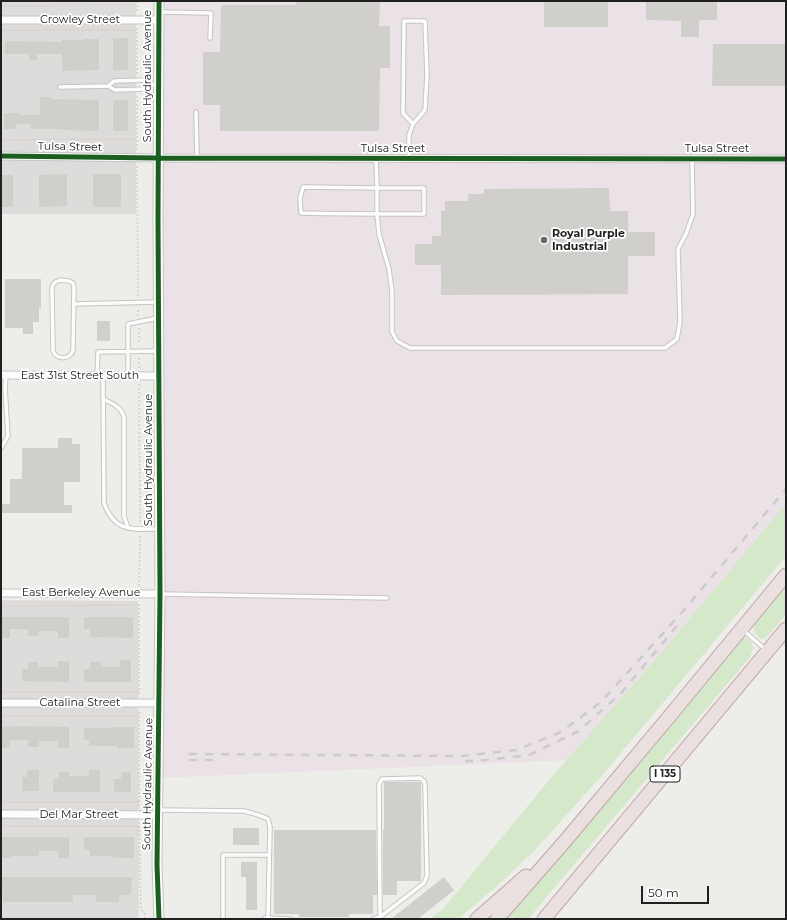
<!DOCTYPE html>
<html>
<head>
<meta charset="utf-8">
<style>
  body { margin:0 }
  #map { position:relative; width:787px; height:920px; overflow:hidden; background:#edede9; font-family:Montserrat,sans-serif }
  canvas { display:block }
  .frame { position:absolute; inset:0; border:2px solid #202020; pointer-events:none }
  .scale { position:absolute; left:641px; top:886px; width:68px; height:18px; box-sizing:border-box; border:2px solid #202020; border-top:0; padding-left:5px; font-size:12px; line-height:14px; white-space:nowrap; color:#202020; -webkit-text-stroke:3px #fff; paint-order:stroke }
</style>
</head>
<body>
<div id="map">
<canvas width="787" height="920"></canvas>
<div class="frame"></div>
<div class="scale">50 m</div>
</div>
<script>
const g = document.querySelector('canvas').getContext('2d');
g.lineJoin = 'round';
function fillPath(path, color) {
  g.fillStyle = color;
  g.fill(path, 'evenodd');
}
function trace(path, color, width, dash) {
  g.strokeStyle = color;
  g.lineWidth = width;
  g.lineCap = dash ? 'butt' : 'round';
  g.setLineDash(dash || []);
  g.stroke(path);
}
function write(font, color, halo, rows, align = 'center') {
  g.font = font + ' Montserrat,sans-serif';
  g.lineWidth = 3.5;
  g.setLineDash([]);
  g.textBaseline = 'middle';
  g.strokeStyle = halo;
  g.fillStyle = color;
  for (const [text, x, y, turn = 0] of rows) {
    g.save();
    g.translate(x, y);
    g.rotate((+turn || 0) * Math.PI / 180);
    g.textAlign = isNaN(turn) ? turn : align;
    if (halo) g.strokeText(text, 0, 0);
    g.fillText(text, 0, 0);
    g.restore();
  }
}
fillPath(new Path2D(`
  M1,1H136V214H1Z
  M1,600L138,601L139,919H1Z`), '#dddcda');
fillPath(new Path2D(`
  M158,1H786V523L572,760L158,778Z`), '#eae2e6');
fillPath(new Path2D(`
  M786,504V556L604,773L535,850L497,886L458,919H430L443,909L550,779L656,659Z
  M786,585V614L769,635L764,638L761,639C754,634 753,631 754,622Z
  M742,638C749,637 751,642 754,647L750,657L528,919H504Z`), '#d5e9ca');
fillPath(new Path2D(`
  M296,1H380L379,26H390V68H380L379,131H220V105H203V52H220L221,5H296Z
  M544,1H608V27H544Z
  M646,1L717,2V20H699V37H681V21L646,20Z
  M113,38H128V70H113Z
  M84,39H99V70L62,71V54H37V60H29V54H5V41L62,42V40H84Z
  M713,44H786V86H712Z
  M40,97H51V99L99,100V131L62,130V129H31V124H16V129H4V113H21V115H40Z
  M113,100H128V131H113Z
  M67,174V206L39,207V175Z
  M93,174H121V207H93Z
  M2,175H13V207H2Z
  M609,188L610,211H628V232H655V256H628V294L441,295V265H415V244H432V236H441V211H445V201H468V194H484V189Z
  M5,279H41V308H39V322H33V334H23V328H5Z
  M97,321H110V341H97Z
  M58,438H72V444H80V482H64V505H72V513H1V504H10V479H22V448H58Z
  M1,617H69V638H58V631H38V636H28V629H10V638H1Z
  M84,617H133V638L90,637V629H84Z
  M120,660H131V682H84V669H90V662H101V667H120Z
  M58,661H69V682L22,681V669H28V662H38V667H58Z
  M22,726L69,727V748H58V741H39V747H28V740H10V748H1V727Z
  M113,727H134V748H118V746H89V740H84V728H113Z
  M27,770H39V791H22V777H27Z
  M89,770H100V792H53V779H59V772H69V776H89Z
  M121,772H131V792H114V779H121Z
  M384,782H420L421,783V881H397V895H383V830H384Z
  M233,828H259V845H233Z
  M274,830H376L377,895H373V914H349V917H299V914H274Z
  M1,837H69V858H58V851H39V856H11V858H1Z
  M84,837H134V858H113V856H90V850H84Z
  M241,862H257V910H246V877H241Z
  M1,877H132L131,895H119V902H96V895H73V902H3V894H1Z
  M444,877L454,890L418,919H391Z`), '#d0cfcc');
const service = new Path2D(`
  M160,12L211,13L210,38
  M404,21H425L427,75L425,110L413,124L403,113Z
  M108,86L114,81L147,80L152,85H154
  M60,87L108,86L115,90L147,89L152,85
  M196,112L197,158
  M376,159L377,188L303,187L300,198L301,213C342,214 383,214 424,214V188H377V214L379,234L389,269L392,292V332L397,341L410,348H665L677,339L680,322L678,249L686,234L693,214L692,159
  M409,159V135L413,124
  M60,280L69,281L73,283L74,288L73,350C71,360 56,360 53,351L52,288C53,283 55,282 60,280Z
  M74,304L157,302
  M97,375L98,352L158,351
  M103,376L104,503C115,533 132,529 159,529
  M128,376V324L158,318
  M103,399C112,403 121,407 124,417V516L128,528
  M1,448L8,436L5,387L6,375
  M161,594L387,598
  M744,631L765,649
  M159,810L244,811C253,813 260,815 268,819L270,827L268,918
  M223,919V855H269
  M264,919L265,918L290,919
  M373,919L380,917L424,883L427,876L425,785L424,781L420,778L382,779L379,784L380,917`);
const minor = new Path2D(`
  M1,20H159
  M1,156L158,158L786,159
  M1,375L159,376
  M1,593L160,594
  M1,703H159
  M1,814L158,815`);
const tertiary = new Path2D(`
  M159,1L158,219L160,594L157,865L159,919`);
const motorway = new Path2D(`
  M477,919L526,876
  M497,919L566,840L668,718L786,575
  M544,919L786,629`);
trace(service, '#c5c5c3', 5.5);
trace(minor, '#c5c5c3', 9);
trace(tertiary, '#c5c5c3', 11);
trace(motorway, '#c0a3a6', 15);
trace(new Path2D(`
  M137,1V12
  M1,6L137,5
  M137,28V74
  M1,30H137
  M137,96V150
  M1,140L137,139
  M137,166L138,296
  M138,316V308
  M139,328V344
  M139,358V368
  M139,384L140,522
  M139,586L140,536
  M1,606L139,605
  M1,692H139
  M139,694V602
  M1,716H139
  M1,802H139
  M139,806V710
  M139,822L141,909L145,914V919
  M1,826H139`), '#d6ccc9', 1.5, [2, 2]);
trace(service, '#fcfcfc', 3.5);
trace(minor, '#fcfcfc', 7);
trace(tertiary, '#fcfcfc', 9);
trace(motorway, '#eae0e0', 13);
trace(new Path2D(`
  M189,754L463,756L516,750L561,732L601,702L684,610L786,489
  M189,760H213
  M465,761H477L529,755L579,731L622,692L677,626`), '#cbcbca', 2.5, [8, 8]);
trace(new Path2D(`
  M159,1L158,219L160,594L157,865L159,919
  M1,156L158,158L786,159`), '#1b5e20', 5);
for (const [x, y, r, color] of [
  [544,240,4,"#686866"]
]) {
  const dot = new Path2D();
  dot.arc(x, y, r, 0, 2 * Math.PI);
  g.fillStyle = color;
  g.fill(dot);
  trace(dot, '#fff', 1.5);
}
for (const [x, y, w] of [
  [665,774,30]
]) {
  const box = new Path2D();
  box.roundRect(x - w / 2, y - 8, w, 16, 3);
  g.fillStyle = '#fff';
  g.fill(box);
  trace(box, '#202020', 1);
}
write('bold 10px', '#202020', null, [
  ["I 135",665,774]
]);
write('11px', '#202020', '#fff', [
  ["Crowley Street",80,20],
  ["South Hydraulic Avenue",148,76,-90],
  ["Tulsa Street",70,147,1],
  ["Tulsa Street",393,149],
  ["Tulsa Street",717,149],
  ["East 31st Street South",80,376],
  ["South Hydraulic Avenue",149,460,-90],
  ["East Berkeley Avenue",81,593],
  ["Catalina Street",80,703],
  ["South Hydraulic Avenue",148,784,-89],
  ["Del Mar Street",79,815]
]);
write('bold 11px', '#202020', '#fff', [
  ["Royal Purple",552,234],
  ["Industrial",552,247]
], 'left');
</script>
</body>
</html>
